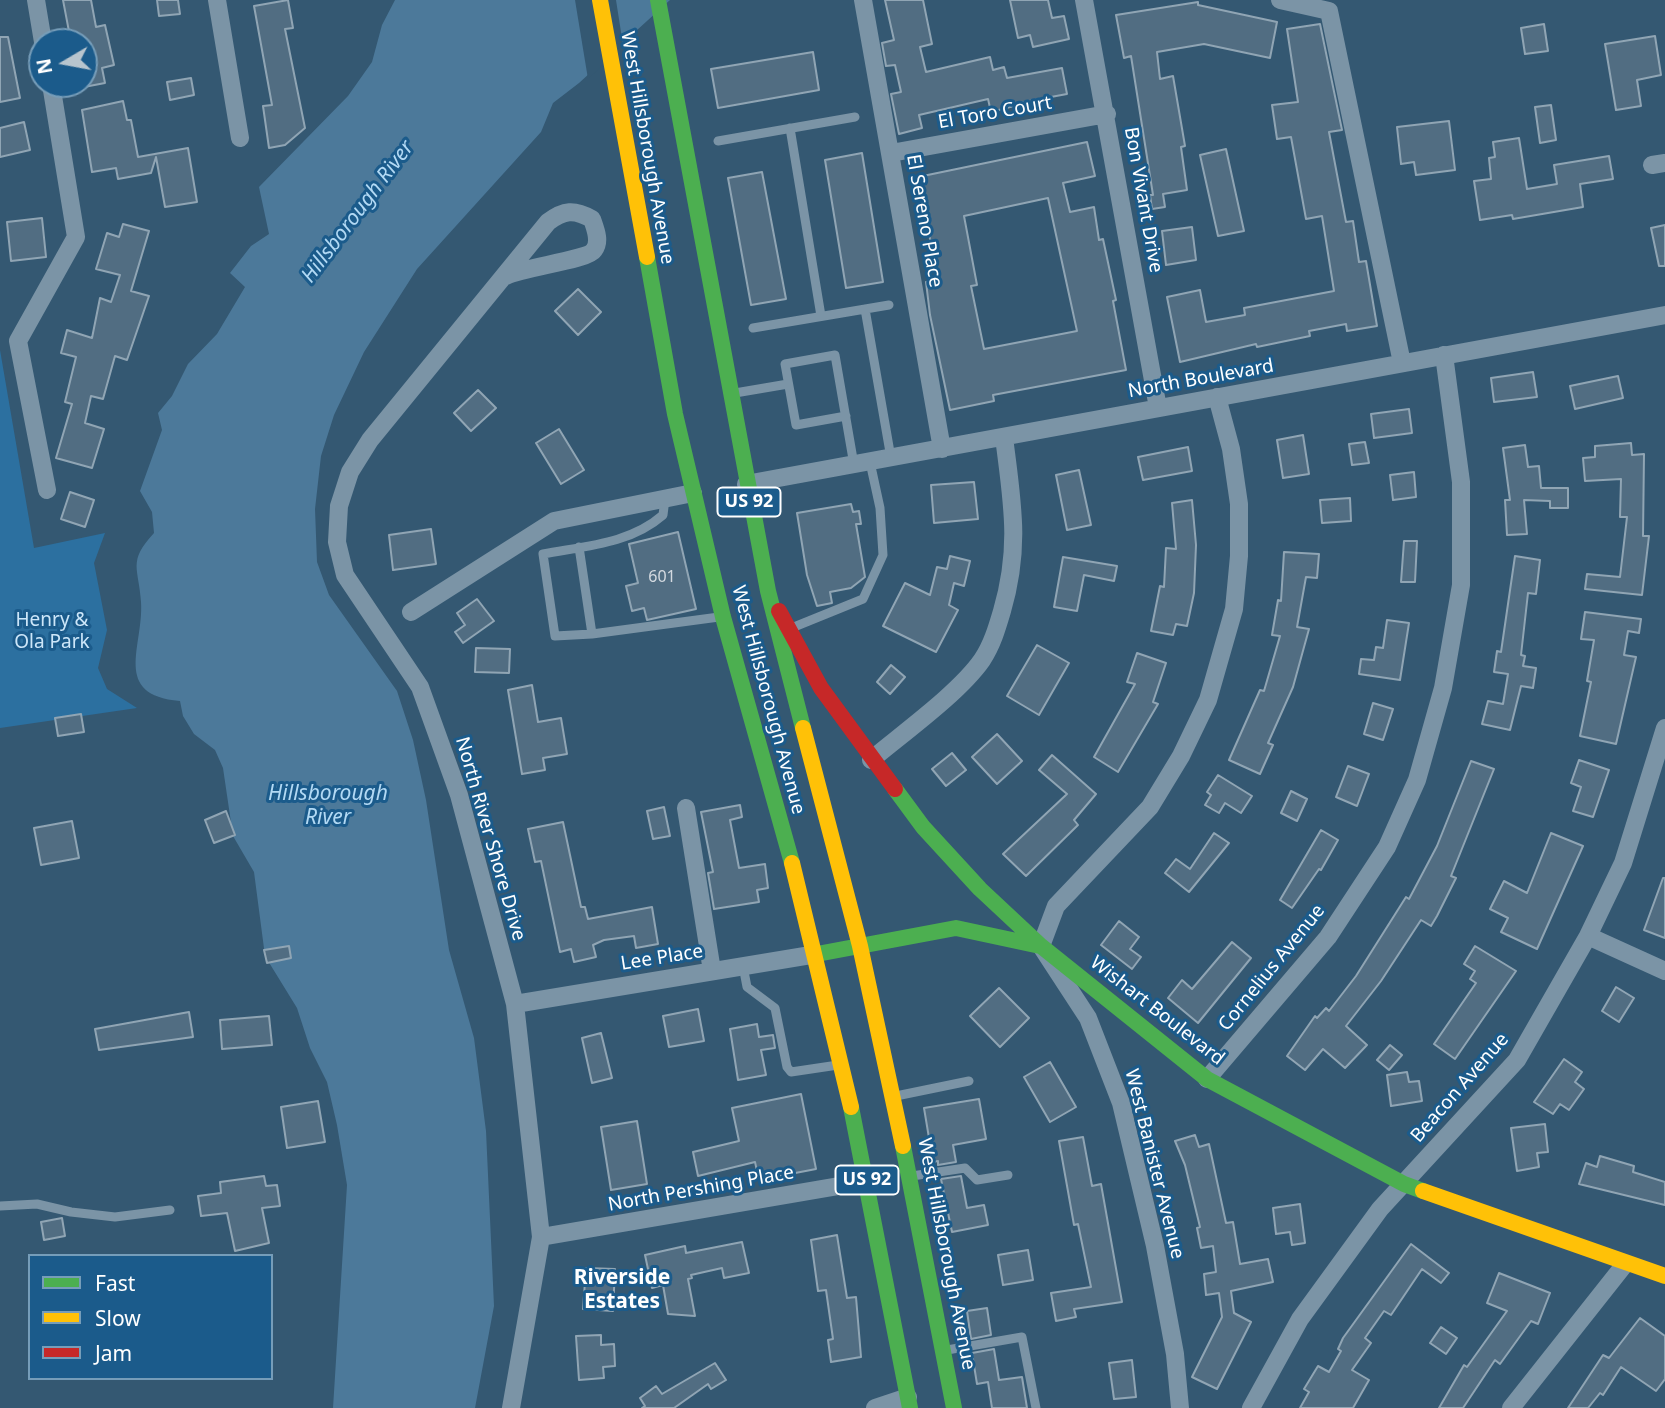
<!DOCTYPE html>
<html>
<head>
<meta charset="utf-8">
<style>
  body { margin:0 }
  #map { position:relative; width:1665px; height:1408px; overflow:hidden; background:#345872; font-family:"Noto Sans",sans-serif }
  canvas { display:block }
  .legend { position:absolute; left:28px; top:1254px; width:245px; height:126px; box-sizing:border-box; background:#1b5b8b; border:2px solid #769db9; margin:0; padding:9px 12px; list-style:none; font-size:21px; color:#fff }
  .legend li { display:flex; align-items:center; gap:14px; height:35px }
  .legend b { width:35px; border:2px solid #769db9 }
  .north { position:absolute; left:28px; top:28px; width:70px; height:70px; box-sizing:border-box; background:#1b5b8b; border:2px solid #769db9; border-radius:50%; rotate:260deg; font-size:19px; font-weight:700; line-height:28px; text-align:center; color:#fff }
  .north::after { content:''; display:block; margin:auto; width:24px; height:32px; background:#b8c5ce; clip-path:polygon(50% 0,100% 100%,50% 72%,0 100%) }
</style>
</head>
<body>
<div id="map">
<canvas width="1665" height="1408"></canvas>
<ul class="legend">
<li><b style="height:9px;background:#4caf50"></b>Fast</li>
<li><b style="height:9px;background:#ffc107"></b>Slow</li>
<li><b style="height:9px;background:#c62828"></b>Jam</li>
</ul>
<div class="north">N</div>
</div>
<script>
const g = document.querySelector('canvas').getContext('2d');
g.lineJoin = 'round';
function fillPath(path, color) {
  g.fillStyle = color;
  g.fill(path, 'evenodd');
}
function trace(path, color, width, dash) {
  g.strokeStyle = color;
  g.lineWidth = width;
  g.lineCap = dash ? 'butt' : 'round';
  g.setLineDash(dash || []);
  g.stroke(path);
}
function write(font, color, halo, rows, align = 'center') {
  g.font = font + ' "Noto Sans",sans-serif';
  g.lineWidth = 6;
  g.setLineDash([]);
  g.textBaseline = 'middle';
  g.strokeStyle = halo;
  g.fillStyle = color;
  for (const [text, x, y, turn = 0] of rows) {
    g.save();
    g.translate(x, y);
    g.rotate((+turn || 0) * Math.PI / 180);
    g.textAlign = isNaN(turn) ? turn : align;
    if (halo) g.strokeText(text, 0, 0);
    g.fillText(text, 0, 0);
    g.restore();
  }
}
fillPath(new Path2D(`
  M0,350L34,548L105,533L94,563L107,630L98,668L107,689L137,708L0,728Z`), '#2c70a0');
fillPath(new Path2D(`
  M395,0H670L579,83L553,103L541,132L417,269L364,352L334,415L321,456L315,509L317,562L329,595L397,691L413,740L426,800L449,950L474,1038L486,1131L494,1306L475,1408H333L347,1185L337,1125L327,1082L310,1048L297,1008L265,956L254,872L233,836L223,768L215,750L194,734L183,716L180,701C111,695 144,646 141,602C139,568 127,562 154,533L152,512L140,491L162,430L158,413L172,396L188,364L217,334L245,287L230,273L251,246L269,234L259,187L348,96L372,62L382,25Z`), '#4c799a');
fillPath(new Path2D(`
  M575,0H616L623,45L588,79Z`), '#345872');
const building = new Path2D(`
  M63,0H91L96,27L105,25L114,65L102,68L105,83L84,87V42H71Z
  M157,0H178L180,14L159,16Z
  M288,0L293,28L285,29L305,128L285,145L269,148L263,106L272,105L254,6Z
  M885,0H923L932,44L920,47L926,72L990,57L993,70L1004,67L1007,78L1062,68L1067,94L1013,104L1014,106L991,112L988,99L919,115L922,128L899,134L891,94L901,92L895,65L886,66L882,43L894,40Z
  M1010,0H1048L1052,18L1064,16L1069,39L1033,47L1030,35L1018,38Z
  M1198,2V5L1277,22L1270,58L1204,44L1157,52L1160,79L1173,76L1185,146L1181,147L1187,190L1163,194L1165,207L1152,209L1150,195H1153L1131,56L1124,58L1116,15Z
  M1320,24L1342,130L1329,132L1346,222L1353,221L1359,262L1366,261L1377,326L1347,331L1346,324L1309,331L1310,336L1257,347L1256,344L1180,362L1167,297L1200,290L1206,322L1245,315L1244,308L1334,291L1322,216L1306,219L1291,137L1277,139L1272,105L1298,102L1287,29Z
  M1544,24L1548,51L1525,54L1521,28Z
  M1655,36L1661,75L1637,80L1641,106L1616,110L1605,44Z
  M0,37H8L20,98L0,102Z
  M813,52L819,90L718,108L711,69Z
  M191,78L194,95L170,100L167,82Z
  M123,101L127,120H131L138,157L188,148L197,202L165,207L156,157L151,173L118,179L116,168L92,172L82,110Z
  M1551,105L1556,140L1540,143L1535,107Z
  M1449,121L1455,170L1416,175L1414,162L1401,164L1397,127Z
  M24,122L30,150L0,157V128Z
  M1519,138L1527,189L1557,184L1554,165L1609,156L1613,179L1580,184L1583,207L1513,219L1512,215L1480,220L1474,181L1491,179L1489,158L1495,157L1493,142Z
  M1087,142L1095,176L1063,183L1070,212L1094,207L1099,240L1103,239L1116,300L1113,301L1126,370L993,395L994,401L950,410L930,315L926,282L938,280L918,177ZM1048,198L1077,331L984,349L971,286L977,285L964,216Z
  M1226,149L1244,231L1218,236L1200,155Z
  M862,153L883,282L846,288L825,160Z
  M762,172L786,299L751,305L728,178Z
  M42,218L46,257L11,261L7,222Z
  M123,224L149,231L131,291L149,296L127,360L115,356L103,399L91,396L85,423L104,429L92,468L56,458L72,404L65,402L76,357L61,353L67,330L92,338L100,298L111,302L120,275L96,269L107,233L119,237Z
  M1665,225V266H1659L1651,228Z
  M1192,227L1196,260L1166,265L1162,231Z
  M578,289L601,312L578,335L555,311Z
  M1533,372L1537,397L1494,402L1491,378Z
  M1618,376L1623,398L1575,409L1570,386Z
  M478,390L496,408L471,431L454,413Z
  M1409,409L1412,433L1374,438L1371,414Z
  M559,429L584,470L561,484L536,443Z
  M1303,435L1309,474L1283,478L1277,440Z
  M1365,442L1369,463L1352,465L1349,444Z
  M1631,443L1632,455L1644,454L1643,536H1649L1642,595L1585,589L1587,574L1620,577L1627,517H1620L1621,479L1585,481L1583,458L1595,457V446Z
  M1525,445L1528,467L1539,466L1541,488H1568V508H1550V501L1524,500L1527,534L1507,535L1505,500H1510L1503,448Z
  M1188,447L1192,471L1143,480L1138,457Z
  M1079,470L1091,525L1067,530L1056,475Z
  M1414,472L1416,497L1393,500L1390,475Z
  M974,482L978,519L934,523L931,485Z
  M70,492L94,500L85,527L61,519Z
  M1350,498L1351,521L1322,523L1320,500Z
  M1192,500L1196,545L1194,593L1187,626L1176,624L1173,635L1151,631L1160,586L1164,587L1166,548L1176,549L1172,503Z
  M851,504L853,512L859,511L861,524H856L865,577L851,588L830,592L832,603L817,606L807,575L797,513Z
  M431,529L436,564L393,570L389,535Z
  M678,532L696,609L647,620L644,608L632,611L626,586L638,583L629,544Z
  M1404,541H1417L1415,582H1401Z
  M1284,552L1319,554L1317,578L1306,577L1297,627L1309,629L1293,687L1268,743L1273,745L1260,774L1229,760L1260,690L1264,691L1280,636L1272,635L1278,600L1281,601Z
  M950,556L970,561L964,586L954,583L949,605L958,610L936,652L883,626L905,583L930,595L937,567L947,569Z
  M1515,556L1540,560L1536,594L1528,593L1521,655L1525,656L1523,666L1536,668L1533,688L1521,686L1510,730L1482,724L1488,701L1503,704L1508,674L1494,672L1497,651L1501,652Z
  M1063,557L1117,566L1114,581L1084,575L1077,611L1054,607Z
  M477,599L494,621L463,643L455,632L465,625L457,613Z
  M1585,612L1641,619L1639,633L1628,631L1624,655L1636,657L1616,744L1580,736L1591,682L1587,681L1594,640L1581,639Z
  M1387,620L1409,623L1400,680L1359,674L1361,659L1374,660L1376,647L1383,648Z
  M1037,645L1069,663L1039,715L1007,696Z
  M476,648L510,649L509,673L475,672Z
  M1137,653L1166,663L1153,702L1158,704L1118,772L1094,757L1135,684L1127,682Z
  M891,665L905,677L890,694L877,682Z
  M532,685L538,722L561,718L567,754L543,758L545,770L522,774L508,690Z
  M1373,703L1393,709L1383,740L1364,734Z
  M81,714L84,732L58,736L55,718Z
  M997,734L1022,761L997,784L972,757Z
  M952,753L966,770L946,786L932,769Z
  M1052,755L1096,794L1074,820L1078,825L1026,876L1003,854L1067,794L1039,770Z
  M1579,760L1609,770L1593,817L1573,811L1581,787L1571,783Z
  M1471,761L1494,769L1451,876L1456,878L1437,916L1431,926L1421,920L1381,981L1346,1026L1367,1045L1345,1068L1323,1049L1305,1070L1287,1056L1315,1016L1317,1018L1326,1008L1329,1011L1356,976L1406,897L1409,899L1437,846Z
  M1348,766L1369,774L1357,806L1336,797Z
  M1218,775L1252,796L1241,813L1225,803L1219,813L1205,805L1211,795L1207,792Z
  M1291,791L1307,799L1297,821L1281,813Z
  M740,805L742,817L730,820L739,868L765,864L768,888L757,890L759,902L714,909L708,873L713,872L701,812Z
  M664,807L670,836L653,839L647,811Z
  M226,811L235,835L214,843L205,820Z
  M72,821L79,858L41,865L34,828Z
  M563,822L581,907H585L588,919L652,907L658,944L636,948L634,936L604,940L593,945L596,957L574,962L571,949L560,952L541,861L535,862L528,829Z
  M1321,830L1338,840L1321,870L1319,869L1292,908L1280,900Z
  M1214,833L1229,843L1189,892L1165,873L1176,859L1190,869Z
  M1551,833L1583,846L1537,949L1501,932L1508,918L1490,909L1504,881L1527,893Z
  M1663,878H1665V938L1644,930Z
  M1119,921L1139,937L1130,949L1141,957L1132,969L1101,945Z
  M1232,942L1251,958L1198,1023L1168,998L1182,980L1192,989Z
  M289,946L291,958L267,963L264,950Z
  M1475,946L1516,971L1455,1059L1434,1044L1476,983L1470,979L1475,971L1464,964Z
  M1616,987L1634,998L1619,1022L1602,1011Z
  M999,988L1029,1018L1000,1047L970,1016Z
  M698,1009L704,1041L669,1047L663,1016Z
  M189,1012L193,1037L99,1050L95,1029Z
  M269,1016L272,1045L222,1049L220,1020Z
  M757,1024L759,1037L773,1035L775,1048L761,1050L766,1075L738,1080L730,1029Z
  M601,1033L612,1078L592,1083L582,1038Z
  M1390,1045L1402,1055L1389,1070L1377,1060Z
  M1564,1059L1582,1072L1575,1082L1584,1089L1569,1110L1560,1104L1553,1114L1534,1102Z
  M1050,1062L1076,1107L1050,1122L1024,1077Z
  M1407,1072L1409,1082L1419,1081L1422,1101L1391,1106L1387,1075Z
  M801,1094L816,1169L759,1180L755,1162L698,1176L693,1152L739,1141L732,1108Z
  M979,1099L986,1139L953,1145L956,1162L938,1165V1161L933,1162L924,1108Z
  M318,1101L325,1142L287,1148L281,1107Z
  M637,1121L647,1184L611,1190L601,1127Z
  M1545,1124L1548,1152L1537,1153L1539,1167L1517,1171L1511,1128Z
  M1195,1135L1199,1147L1209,1144L1226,1223L1233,1222L1240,1264L1268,1259L1273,1282L1231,1291L1234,1313L1251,1322L1217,1389L1192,1377L1222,1317L1219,1293L1206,1295L1204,1274L1216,1272L1213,1246L1201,1248L1197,1228L1200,1227L1185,1165L1175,1141Z
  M1083,1137L1092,1186L1101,1184L1122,1302L1074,1309L1076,1317L1056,1321L1051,1293L1091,1287L1078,1224L1074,1225L1059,1141Z
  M1600,1156L1634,1166L1633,1172L1665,1182V1205L1579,1184L1586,1163L1597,1167Z
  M264,1176L266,1186L277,1185L280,1206L262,1208L269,1243L235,1251L227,1213L201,1216L198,1196L221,1193L220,1182Z
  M961,1176L967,1208L984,1205L988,1225L952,1232L941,1179Z
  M1300,1204L1305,1243L1292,1245L1290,1232L1276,1234L1273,1208Z
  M62,1218L65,1236L44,1240L41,1222Z
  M837,1235L847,1298L856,1297L861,1357L831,1362L828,1340L833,1339L826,1290L818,1291L811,1240Z
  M742,1242L749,1273L724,1278L722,1268L691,1275L692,1278L688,1279L695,1316L668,1314L663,1285L652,1288L645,1255L685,1246L686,1253Z
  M1411,1244L1449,1273L1441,1283L1422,1269L1391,1315L1384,1311L1365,1338L1371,1343L1352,1370L1369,1380L1353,1408H1300L1309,1392L1304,1389L1318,1366L1329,1372L1341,1351L1338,1349L1343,1338Z
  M1028,1250L1033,1280L1003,1285L998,1255Z
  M586,1268L615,1269L613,1311L583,1309Z
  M1499,1273L1550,1293L1538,1324L1531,1321L1500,1364L1495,1360L1463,1408H1439L1464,1365L1467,1367L1507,1311L1487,1303Z
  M987,1308L991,1335L971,1339L967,1311Z
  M1640,1318L1665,1336V1379L1656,1391L1621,1367L1603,1395L1600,1393L1588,1408H1568L1603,1355L1609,1358Z
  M1441,1327L1457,1338L1446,1354L1430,1343Z
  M601,1335V1345L614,1344L615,1366L603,1367L604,1378L579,1380L576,1336Z
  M994,1349L999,1380L1022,1377L1027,1408H992L988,1382L977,1384L972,1353Z
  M1132,1360L1136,1397L1114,1399L1109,1363Z
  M715,1363L726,1380L711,1389L708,1384L674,1408H642L645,1406L640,1398L656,1386L662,1394Z`);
fillPath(building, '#516d82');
trace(building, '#90a5b4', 2);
trace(new Path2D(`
  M790,128L821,316
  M718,141L855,117
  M865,309L891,458
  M753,328L889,305
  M735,393L788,384
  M846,416L796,425L785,364L835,355L854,465
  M665,499L663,515C630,544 585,546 543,554L555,636L592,634L719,617
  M579,547L592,634
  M789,629L863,599L883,555L880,508L870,462
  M743,966L747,987L775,1008L787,1067L791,1072L838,1065
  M896,1096L969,1081
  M912,1176L965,1168L977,1180L1008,1175
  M0,1206L37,1204L71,1212L115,1217L170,1210
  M947,1350L1022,1337L1036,1408`), '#7b94a6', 9);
trace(new Path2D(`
  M36,0L43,42
  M217,0L240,138
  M863,0L942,449
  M1084,0L1158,408
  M1280,0L1329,11L1402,363
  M891,153L1107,114
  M1652,165L1665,163
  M506,276C524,267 588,260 594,250C601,241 595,228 592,219C574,209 564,210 548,222L370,440L350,472L339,506L337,542L345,575L420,687L459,795L515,1004L541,1237L511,1408
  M746,484L1665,315
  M47,490L18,341L76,237L51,84
  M411,612L554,521L693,493
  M871,760C903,733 959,693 982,660C992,645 997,628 1002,611C1021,546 1012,502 1004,437
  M686,808L712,971
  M1588,936L1665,971
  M515,1004L817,954
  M1207,1079L1328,937L1387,847L1417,780L1443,688L1461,585V482L1444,355
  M541,1237L868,1181
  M875,1408L908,1397
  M1180,1408L1175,1354L1155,1246L1121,1103L1088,1018L1041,946L1056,906L1150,807L1181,756L1208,700L1234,609L1239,556V504L1231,449L1217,397
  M1251,1408L1300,1319L1380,1209L1517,1060L1588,936L1623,863L1665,728
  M1511,1408L1625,1264`), '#7b94a6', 18);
trace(new Path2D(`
  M658,0L768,591L803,728
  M647,257L675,414L723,617L792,863
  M895,789L923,827L980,889L1041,946L1207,1079L1404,1184L1423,1191
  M817,954L956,928L1040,946
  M851,1107L910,1408
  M903,1146L954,1408`), '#4caf50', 16);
trace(new Path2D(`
  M600,0L647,257
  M803,728L860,946L903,1146
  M792,863L851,1107
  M1423,1191L1665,1276`), '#ffc107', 16);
trace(new Path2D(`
  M779,611L821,688L895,789`), '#c62828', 16);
write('16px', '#d4dae0', null, [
  ["601",662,577]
]);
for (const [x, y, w] of [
  [749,502,63],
  [867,1180,63]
]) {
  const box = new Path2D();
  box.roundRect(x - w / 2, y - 14.5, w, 29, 5);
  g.fillStyle = '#1b5b8b';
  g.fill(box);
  trace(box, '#fff', 2);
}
write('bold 18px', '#fff', null, [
  ["US 92",749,502],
  ["US 92",867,1180]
]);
write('19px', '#fff', '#1b5b8b', [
  ["El Toro Court",995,113,-10],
  ["West Hillsborough Avenue",647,148,80],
  ["Bon Vivant Drive",1143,200,80],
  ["El Sereno Place",924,221,80],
  ["North Boulevard",1201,379,-10],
  ["West Hillsborough Avenue",768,700,75],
  ["North River Shore Drive",490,839,74],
  ["Lee Place",662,958,-9],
  ["Cornelius Avenue",1272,968,-51],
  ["Wishart Boulevard",1157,1011,38],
  ["Beacon Avenue",1460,1088,-49],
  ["West Banister Avenue",1154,1164,76],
  ["North Pershing Place",701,1189,-10],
  ["West Hillsborough Avenue",946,1254,79]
]);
write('19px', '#cce6f9', '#1b5b8b', [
  ["Henry &",52,621],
  ["Ola Park",52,643]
]);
write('italic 21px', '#b2d9f4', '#1b5b8b', [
  ["Hillsborough River",358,212,-53],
  ["Hillsborough",328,794],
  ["River",328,818]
]);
write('bold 21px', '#fff', '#1b5b8b', [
  ["Riverside",622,1278],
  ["Estates",622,1302]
]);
</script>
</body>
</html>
